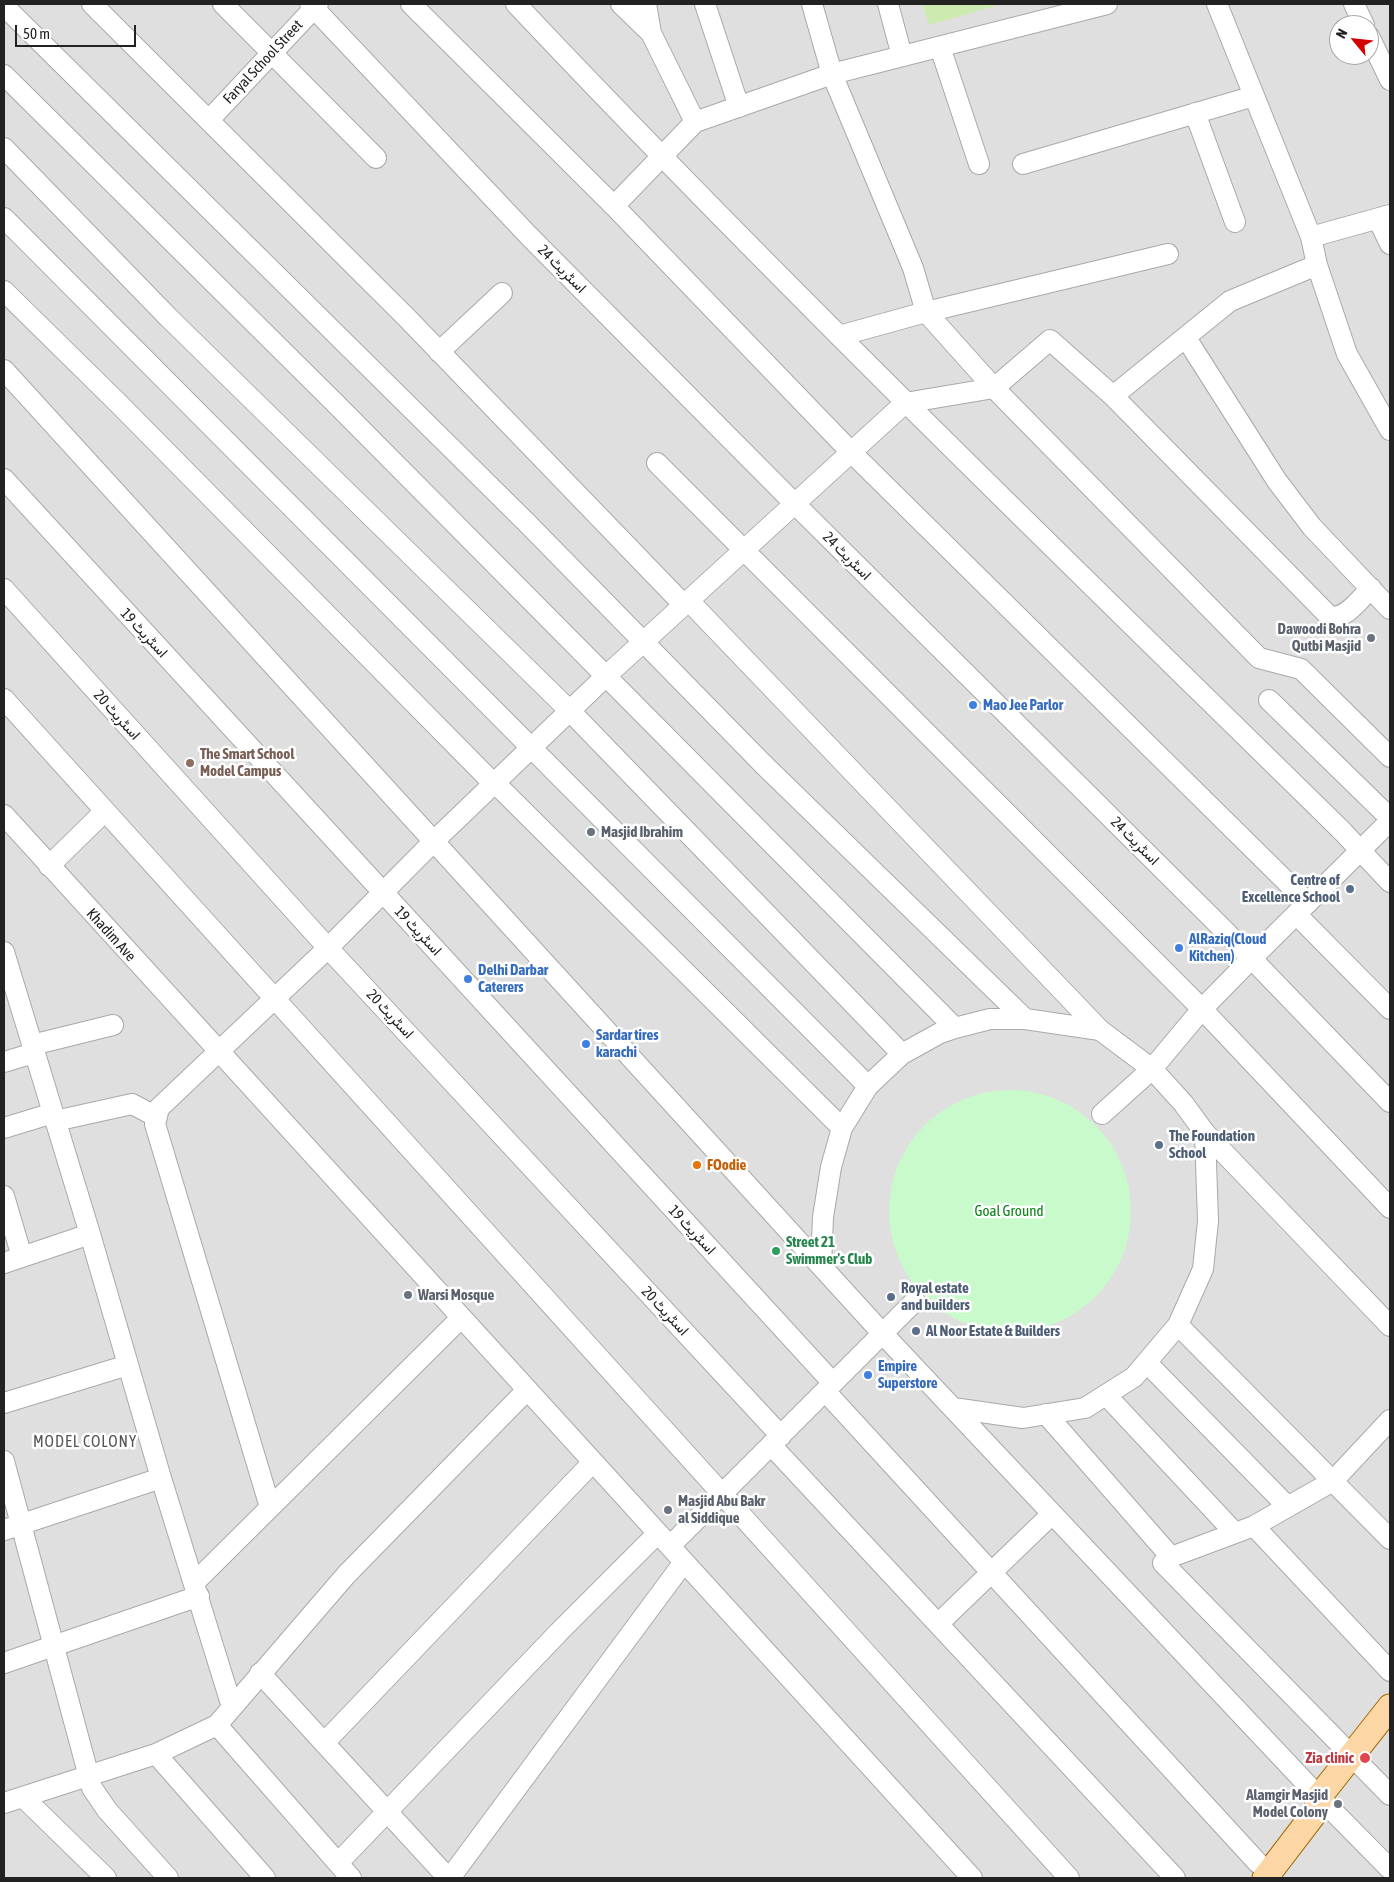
<!DOCTYPE html>
<html>
<head>
<meta charset="utf-8">
<style>
  body { margin:0 }
  #map { position:relative; width:1394px; height:1882px; overflow:hidden; background:#f2efe9; font-family:"Asap Condensed",sans-serif }
  canvas { display:block }
  .frame { position:absolute; inset:0; border:5px solid #222; pointer-events:none }
  .north { position:absolute; left:1329px; top:15px; width:50px; height:50px; box-sizing:border-box; background:#fff; border:1px solid #a7a7a7; border-radius:50%; rotate:298deg; font-size:14px; font-weight:700; line-height:20px; text-align:center; color:#222 }
  .north::after { content:''; display:block; margin:auto; width:18px; height:22px; background:#d40000; clip-path:polygon(50% 0,100% 100%,50% 72%,0 100%) }
  .scale { position:absolute; left:15px; top:25px; width:121px; height:22px; box-sizing:border-box; border:2px solid #222; border-top:0; padding-left:6px; font-size:15px; line-height:18px; white-space:nowrap; color:#222; -webkit-text-stroke:4px #fff; paint-order:stroke }
</style>
</head>
<body>
<div id="map">
<canvas width="1394" height="1882"></canvas>
<div class="frame"></div>
<div class="north">N</div>
<div class="scale">50 m</div>
</div>
<script>
const g = document.querySelector('canvas').getContext('2d');
g.lineJoin = 'round';
function fillPath(path, color) {
  g.fillStyle = color;
  g.fill(path, 'evenodd');
}
function trace(path, color, width, dash) {
  g.strokeStyle = color;
  g.lineWidth = width;
  g.lineCap = dash ? 'butt' : 'round';
  g.setLineDash(dash || []);
  g.stroke(path);
}
function write(font, color, halo, rows, align = 'center') {
  g.font = font + ' "Asap Condensed",Vazirmatn,sans-serif';
  g.lineWidth = 5;
  g.setLineDash([]);
  g.textBaseline = 'middle';
  g.strokeStyle = halo;
  g.fillStyle = color;
  for (const [text, x, y, turn = 0] of rows) {
    g.save();
    g.translate(x, y);
    g.rotate((+turn || 0) * Math.PI / 180);
    g.textAlign = isNaN(turn) ? turn : align;
    if (halo) g.strokeText(text, 0, 0);
    g.fillText(text, 0, 0);
    g.restore();
  }
}
fillPath(new Path2D(`
  M4,4H1390V1878H4ZM1339,25H1369V55H1339Z`), '#e0dfdf');
fillPath(new Path2D(`
  M922,4H1002L929,25Z`), '#cdebb0');
fillPath(new Path2D(`
  M889 1211a121 121 0 1 1 242 0a121 121 0 1 1-242 0Z`), '#c8facc');
const minor = new Path2D(`
  M92,4L408,319L683,604
  M223,4L376,158
  M310,4L528,235L794,503L1224,930L1390,1102
  M411,4L614,206L851,452L1308,903
  M516,4C784,288 1065,559 1343,832L1390,882
  M621,4L651,33L646,4
  M705,4L739,107
  M812,4L832,74L913,268L926,312L994,388L1259,658L1301,669L1390,757
  M888,4L902,56
  M1217,4L1311,237L1317,265L1347,354L1390,430
  M1354,4L1364,25
  M4,6L527,523L764,765L1025,1019
  M651,33L695,122
  M1369,36L1390,80
  M940,47L979,164
  M4,75L335,403L955,1028
  M1195,113L1235,222
  M209,120L318,4
  M4,148L168,317L570,711L902,1054
  M1023,164L1254,96
  M614,206L695,122L832,74L1107,4
  M4,218L868,1086
  M1378,219L1390,244
  M1311,237L1390,215
  M4,291L118,403L494,784
  M839,336L926,312L1168,254
  M1186,338L1277,481L1312,527L1390,609
  M439,352L502,293
  M4,370L883,1334L1319,1797L1390,1869
  M1113,396L1230,301L1317,265
  M657,463L1202,1009L1390,1208
  M4,479L833,1383
  M4,589L328,948L781,1436
  M688,600L1100,1030
  M4,699L1069,1878
  M1269,700L1390,818
  M495,783L842,1128
  M4,815L972,1878
  M49,866L105,811
  M1296,914L1390,1009
  M4,952L90,1234L161,1478L232,1707
  M32,1045L113,1025
  M4,1062L34,1053
  M1102,1114L1152,1069L1202,1009L1251,959L1390,821
  M55,1121L132,1104L157,1117
  M4,1128L53,1113
  M1205,1133L1390,1326
  M4,1196L22,1257
  M4,1263L90,1234
  M821,1265L823,1217L831,1167L842,1128L868,1086L902,1054L940,1033L955,1028L990,1019H1025L1100,1030L1152,1069L1183,1103L1205,1133L1208,1221L1203,1269L1178,1325L1134,1377L1085,1408L1023,1418L953,1408
  M1178,1325L1390,1539
  M1147,1363L1288,1507
  M825,1391L1258,1863
  M1106,1395L1235,1533
  M4,1403L128,1365
  M1046,1414L1171,1557
  M1390,1420L1333,1481L1254,1526L1171,1557L1163,1563L1390,1795
  M771,1445L1175,1878
  M4,1461L92,1788L107,1810L168,1878
  M270,1507L155,1124L159,1108L328,948L434,841L606,676L905,403L994,388L1050,340L1113,396L1329,616C1345,621 1360,599 1371,588
  M1254,1526L1390,1671
  M4,1530L161,1478
  M670,1546L915,1301
  M195,1582L461,1318
  M938,1624L1052,1514
  M4,1663L199,1596
  M260,1673L448,1878
  M217,1725L351,1878
  M324,1743L593,1462
  M156,1754L265,1878
  M23,1797L106,1878
  M4,1803L156,1754L217,1725L346,1575L527,1390
  M338,1863L559,1632L658,1533
  M450,1878L684,1562`);
const major = new Path2D(`
  M1265,1878L1317,1810L1319,1797L1390,1707`);
trace(minor, '#a9a9a9', 22);
trace(major, '#a06b00', 27);
trace(minor, '#fff', 20);
trace(major, '#fcd6a4', 25);
for (const [x, y, r, color] of [
  [1371,638,5,"#6b7280"],
  [973,705,5,"#3f7fe0"],
  [190,763,5,"#8d6e63"],
  [591,832,5,"#6b7280"],
  [1350,889,5,"#5c6f8a"],
  [1179,948,5,"#3f7fe0"],
  [468,979,5,"#3f7fe0"],
  [586,1044,5,"#3f7fe0"],
  [1159,1145,5,"#5c6f8a"],
  [697,1165,5,"#e8710a"],
  [776,1251,5,"#2e9e5b"],
  [408,1295,5,"#6b7280"],
  [891,1297,5,"#5c6f8a"],
  [916,1331,5,"#5c6f8a"],
  [868,1375,5,"#3f7fe0"],
  [668,1510,5,"#6b7280"],
  [1365,1758,6,"#e0444e"],
  [1338,1804,5,"#6b7280"]
]) {
  const dot = new Path2D();
  dot.arc(x, y, r, 0, 2 * Math.PI);
  g.fillStyle = color;
  g.fill(dot);
  trace(dot, '#fff', 2);
}
write('15px', '#222', '#fff', [
  ["Faryal School Street",263,62,-47],
  ["اسٹریٹ 24",562,269,45],
  ["اسٹریٹ 24",847,556,45],
  ["اسٹریٹ 19",144,633,47],
  ["اسٹریٹ 20",117,715,48],
  ["اسٹریٹ 24",1135,841,45],
  ["اسٹریٹ 19",418,931,47],
  ["Khadim Ave",111,935,48],
  ["اسٹریٹ 20",390,1014,47],
  ["اسٹریٹ 19",692,1230,47],
  ["اسٹریٹ 20",665,1311,47]
]);
write('bold 15px', '#5b616d', '#fff', [
  ["Dawoodi Bohra",1361,629,"right"],
  ["Qutbi Masjid",1361,646,"right"],
  ["Masjid Ibrahim",601,832],
  ["Warsi Mosque",418,1295],
  ["Masjid Abu Bakr",678,1501],
  ["al Siddique",678,1518],
  ["Alamgir Masjid",1328,1795,"right"],
  ["Model Colony",1328,1812,"right"]
], 'left');
write('bold 15px', '#366cbe', '#fff', [
  ["Mao Jee Parlor",983,705],
  ["AlRaziq(Cloud",1189,939],
  ["Kitchen)",1189,956],
  ["Delhi Darbar",478,970],
  ["Caterers",478,987],
  ["Sardar tires",596,1035],
  ["karachi",596,1052],
  ["Empire",878,1366],
  ["Superstore",878,1383]
], 'left');
write('bold 15px', '#785e54', '#fff', [
  ["The Smart School",200,754],
  ["Model Campus",200,771]
], 'left');
write('bold 15px', '#4e5e75', '#fff', [
  ["Centre of",1340,880,"right"],
  ["Excellence School",1340,897,"right"],
  ["The Foundation",1169,1136],
  ["School",1169,1153],
  ["Royal estate",901,1288],
  ["and builders",901,1305],
  ["Al Noor Estate & Builders",926,1331]
], 'left');
write('bold 15px', '#c56008', '#fff', [
  ["FOodie",707,1165]
], 'left');
write('15px', '#0c8416', '#fff', [
  ["Goal Ground",1009,1211]
]);
write('bold 15px', '#27864d', '#fff', [
  ["Street 21",786,1242],
  ["Swimmer's Club",786,1259]
], 'left');
write('bold 15px', '#be3a42', '#fff', [
  ["Zia clinic",1354,1758]
], 'right');
g.letterSpacing = '1px';
write('16px', '#555', '#fff', [
  ["MODEL COLONY",85,1442]
]);
g.letterSpacing = '0px';
</script>
</body>
</html>
